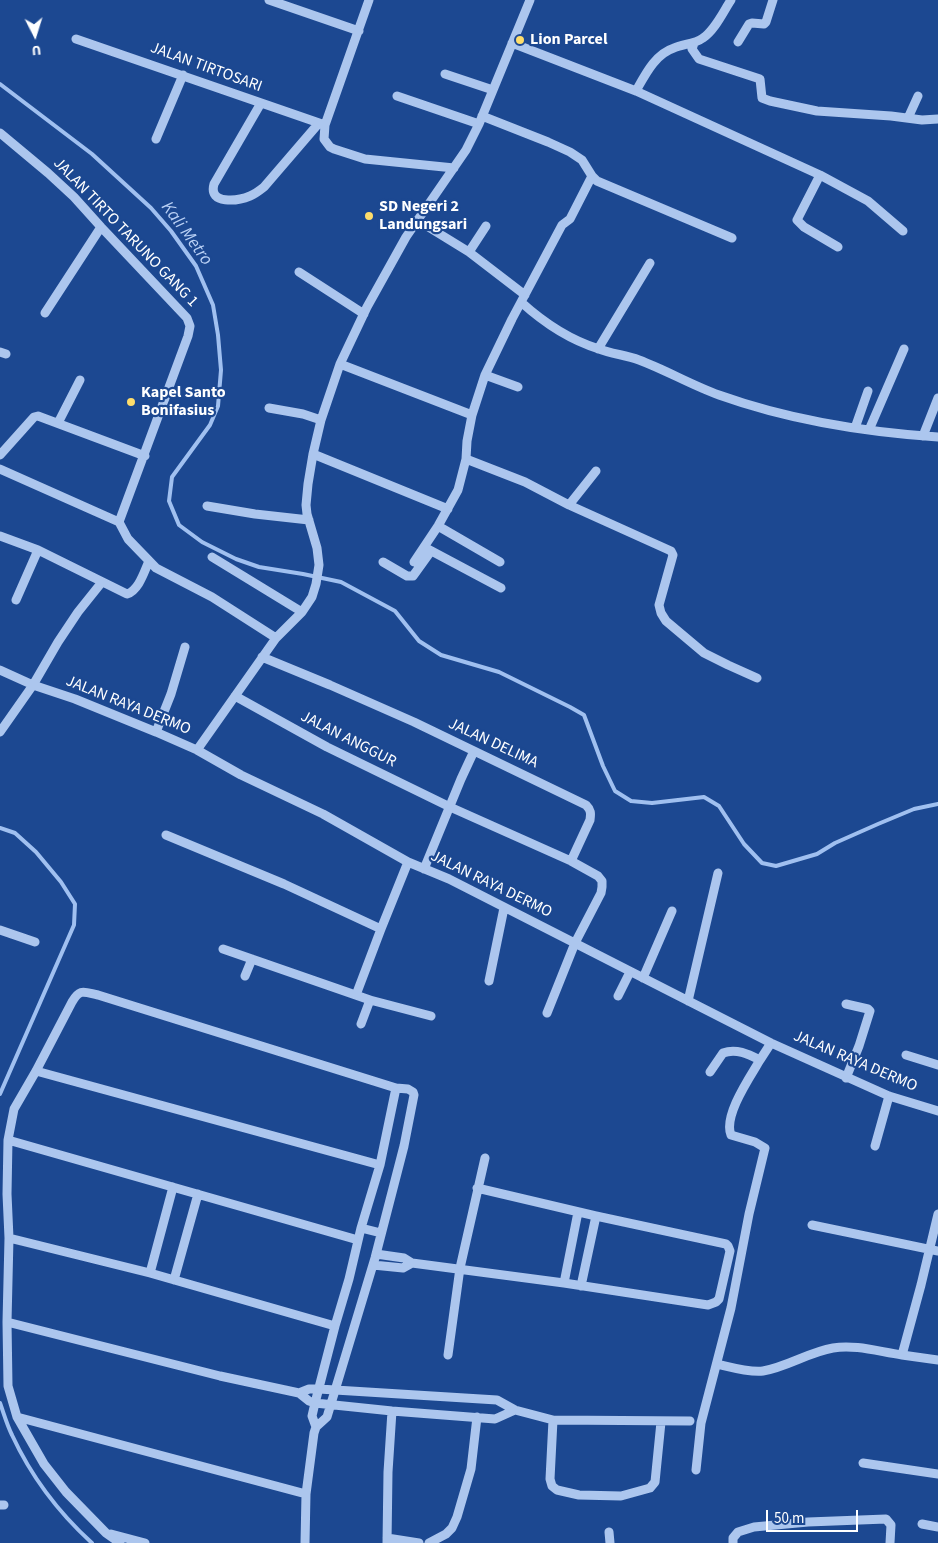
<!DOCTYPE html>
<html>
<head>
<meta charset="utf-8">
<style>
  body { margin:0 }
  #map { position:relative; width:938px; height:1543px; overflow:hidden; background:#1c4891; font-family:"Source Sans 3",sans-serif }
  canvas { display:block }
  .north { position:absolute; left:10px; top:10px; width:50px; height:50px; -webkit-text-stroke:4px #1c4891; paint-order:stroke; rotate:175deg; font-size:14px; font-weight:700; line-height:20px; text-align:center; color:#fff }
  .north::after { content:''; display:block; margin:auto; width:18px; height:22px; background:#fff; clip-path:polygon(50% 0,100% 100%,50% 72%,0 100%) }
  .scale { position:absolute; left:766px; top:1510px; width:92px; height:22px; box-sizing:border-box; border:2px solid #fff; border-top:0; padding-left:6px; font-size:15px; line-height:18px; white-space:nowrap; color:#fff; -webkit-text-stroke:4px #1c4891; paint-order:stroke }
</style>
</head>
<body>
<div id="map">
<canvas width="938" height="1543"></canvas>
<div class="north">U</div>
<div class="scale">50 m</div>
</div>
<script>
const g = document.querySelector('canvas').getContext('2d');
g.lineJoin = 'round';
function trace(path, color, width, dash) {
  g.strokeStyle = color;
  g.lineWidth = width;
  g.lineCap = dash ? 'butt' : 'round';
  g.setLineDash(dash || []);
  g.stroke(path);
}
function write(font, color, halo, rows, align = 'center') {
  g.font = font + ' "Source Sans 3",sans-serif';
  g.lineWidth = 4.5;
  g.setLineDash([]);
  g.textBaseline = 'middle';
  g.strokeStyle = halo;
  g.fillStyle = color;
  for (const [text, x, y, turn = 0] of rows) {
    g.save();
    g.translate(x, y);
    g.rotate((+turn || 0) * Math.PI / 180);
    g.textAlign = isNaN(turn) ? turn : align;
    if (halo) g.strokeText(text, 0, 0);
    g.fillText(text, 0, 0);
    g.restore();
  }
}
trace(new Path2D(`
  M0,84L92,154L151,208L171,231L196,266L213,305L218,335L221,370L218,406L210,425L172,477L169,501L179,525L202,542L236,559L259,567L303,574L341,582L395,611L419,641L441,655L499,672L570,707L584,715L603,766L615,791L631,801L652,803L704,797L719,806L744,844L762,863L776,866L817,854L835,843L878,824L914,809L938,804
  M0,828L15,833L36,852L61,882L75,904L74,925L0,1094
  M0,1403C4,1414 7,1425 12,1435C31,1476 59,1513 92,1543`), '#a0c0f0', 4);
trace(new Path2D(`
  M269,0L359,31
  M369,0L325,125L324,139L330,147L334,149L365,159L454,168
  M76,39L325,125
  M738,42L749,24L752,23L764,24L766,22L773,0
  M512,43L636,91L820,175L868,201L903,231
  M694,43L692,49L699,59L760,79L762,98L770,101L817,111L891,116L922,120L938,119
  M445,74L493,90
  M636,91C645,75 655,54 674,48C683,44 695,44 703,38C715,30 723,12 731,0
  M397,96L479,124
  M261,103L214,184C208,205 238,201 250,196C255,194 259,191 264,187L319,123
  M482,116L548,142L570,152L582,160L592,176L597,181L732,238
  M908,118L918,96
  M0,133L48,173L74,197L101,227L187,318L190,326L188,336L119,522L128,539L156,568L212,597L276,638
  M156,139L183,75
  M820,175L797,220L804,227L838,247
  M417,220L469,252L525,295
  M469,252L486,226
  M299,272L364,314
  M521,302C543,322 570,340 599,349C612,354 626,355 639,360C666,370 691,385 719,395C789,420 864,432 938,437
  M45,313L101,227
  M598,349L650,263
  M0,352L6,354
  M340,364L472,415
  M485,375L518,387
  M269,408L303,414L321,420
  M58,423L80,380
  M855,428L868,391
  M869,430L904,349
  M923,436L938,398
  M313,454L448,509
  M0,455L34,417L38,416L145,456
  M466,459L525,482L569,505L671,551L673,555L659,605L661,613L666,621L704,653L728,665L757,678
  M0,469L119,522
  M569,505L596,471
  M207,506L255,514L309,520
  M438,526L500,562
  M0,536L38,550L127,594C139,590 144,572 149,561
  M424,547L501,588
  M212,557L302,612
  M383,562L407,576H413L431,551
  M414,562L438,526L458,490L466,459L467,441L472,415L485,375L512,319L562,225L570,219L592,176
  M16,600L38,550
  M262,657L330,685L414,722L586,805C591,810 591,813 590,820L571,861
  M0,670L33,685L75,699L156,732L197,750L241,775L323,814L408,862L449,879L771,1043L889,1096L938,1111
  M235,696L327,747L450,807L571,861L598,876L602,881V887L601,893L575,943L547,1013
  M0,732L33,685L58,642L78,612L102,582
  M156,732L171,694L185,647
  M197,750L276,638L302,612L312,597L316,584L319,565L317,548L307,514L306,505L308,484L313,454L321,420L340,364L367,307L406,237L466,150L479,124L530,0
  M166,835L284,884L381,929
  M424,869L461,779L474,751
  M0,930L35,942
  M223,949L370,1000L431,1016
  M245,976L252,959
  M643,978L672,911
  M489,981L504,908
  M356,995L381,929L408,862
  M618,996L630,972
  M688,1001L718,873
  M361,1024L370,1000
  M906,1055L938,1065
  M36,1071L380,1165
  M710,1072L723,1053C736,1048 748,1054 760,1060L771,1043
  M846,1078L859,1046L870,1011L868,1009L846,1004
  M8,1140L358,1240
  M875,1146L889,1096
  M938,1214L921,1285L902,1355L938,1360
  M812,1225L938,1251
  M361,1228L381,1233
  M9,1238L150,1273L335,1326
  M376,1254L404,1258L412,1263L564,1283L708,1305L716,1302L719,1299L730,1251L728,1246L726,1244L596,1216L477,1188
  M373,1265L403,1268L412,1263
  M150,1273L173,1187
  M174,1280L198,1194
  M564,1283L578,1212
  M581,1286L596,1216
  M7,1322L220,1376L299,1393L309,1401L315,1403L392,1411L495,1419L515,1410
  M448,1355L460,1268L485,1158
  M717,1364C730,1367 751,1373 763,1371C787,1367 809,1352 833,1348C855,1344 880,1352 902,1355
  M299,1393L309,1389H319L497,1400L515,1410L553,1420L690,1421
  M17,1417L306,1494
  M553,1420L550,1479L552,1486L557,1490L579,1495L621,1496L650,1488L655,1482L661,1422
  M316,1427L312,1416L315,1403L335,1326L349,1279L361,1228L380,1165L396,1088
  M863,1463L938,1474
  M696,1470L701,1423L731,1308L749,1214L765,1148L755,1142L731,1135C723,1116 750,1077 760,1060
  M0,1505H4
  M922,1524L938,1527
  M609,1532L610,1543
  M111,1534L145,1543
  M387,1538L419,1543
  M120,1543L106,1533L66,1492L44,1464L17,1417L8,1386L7,1322L9,1238L7,1194L8,1140L14,1109L36,1071L72,1002C80,988 84,992 98,995L396,1088L408,1089L413,1092L414,1095L404,1146L375,1258L327,1417L316,1427L314,1433L306,1494L305,1543
  M387,1543L388,1472L392,1411
  M429,1543L446,1534L452,1528L457,1517L471,1469L477,1417
  M733,1543V1538L738,1532L754,1527L808,1522L886,1519L891,1525L890,1543`), '#acc6ee', 9);
for (const [x, y, r, color] of [
  [520,40,5,"#fedd6b"],
  [369,216,5,"#fedd6b"],
  [131,402,5,"#fedd6b"]
]) {
  const dot = new Path2D();
  dot.arc(x, y, r, 0, 2 * Math.PI);
  g.fillStyle = color;
  g.fill(dot);
  trace(dot, '#1c4891', 2);
}
write('bold 16px', '#fff', '#1c4891', [
  ["Lion Parcel",530,40],
  ["SD Negeri 2",379,207],
  ["Landungsari",379,225],
  ["Kapel Santo",141,393],
  ["Bonifasius",141,411]
], 'left');
write('16px', '#fff', '#1c4891', [
  ["JALAN TIRTOSARI",206,68,20],
  ["JALAN TIRTO TARUNO GANG 1",125,233,46],
  ["JALAN RAYA DERMO",128,706,22],
  ["JALAN ANGGUR",348,740,27],
  ["JALAN DELIMA",493,744,25],
  ["JALAN RAYA DERMO",491,885,26],
  ["JALAN RAYA DERMO",855,1062,23]
]);
write('italic 18px', '#b9d0f5', '#1c4891', [
  ["Kali Metro",186,234,54]
]);
</script>
</body>
</html>
